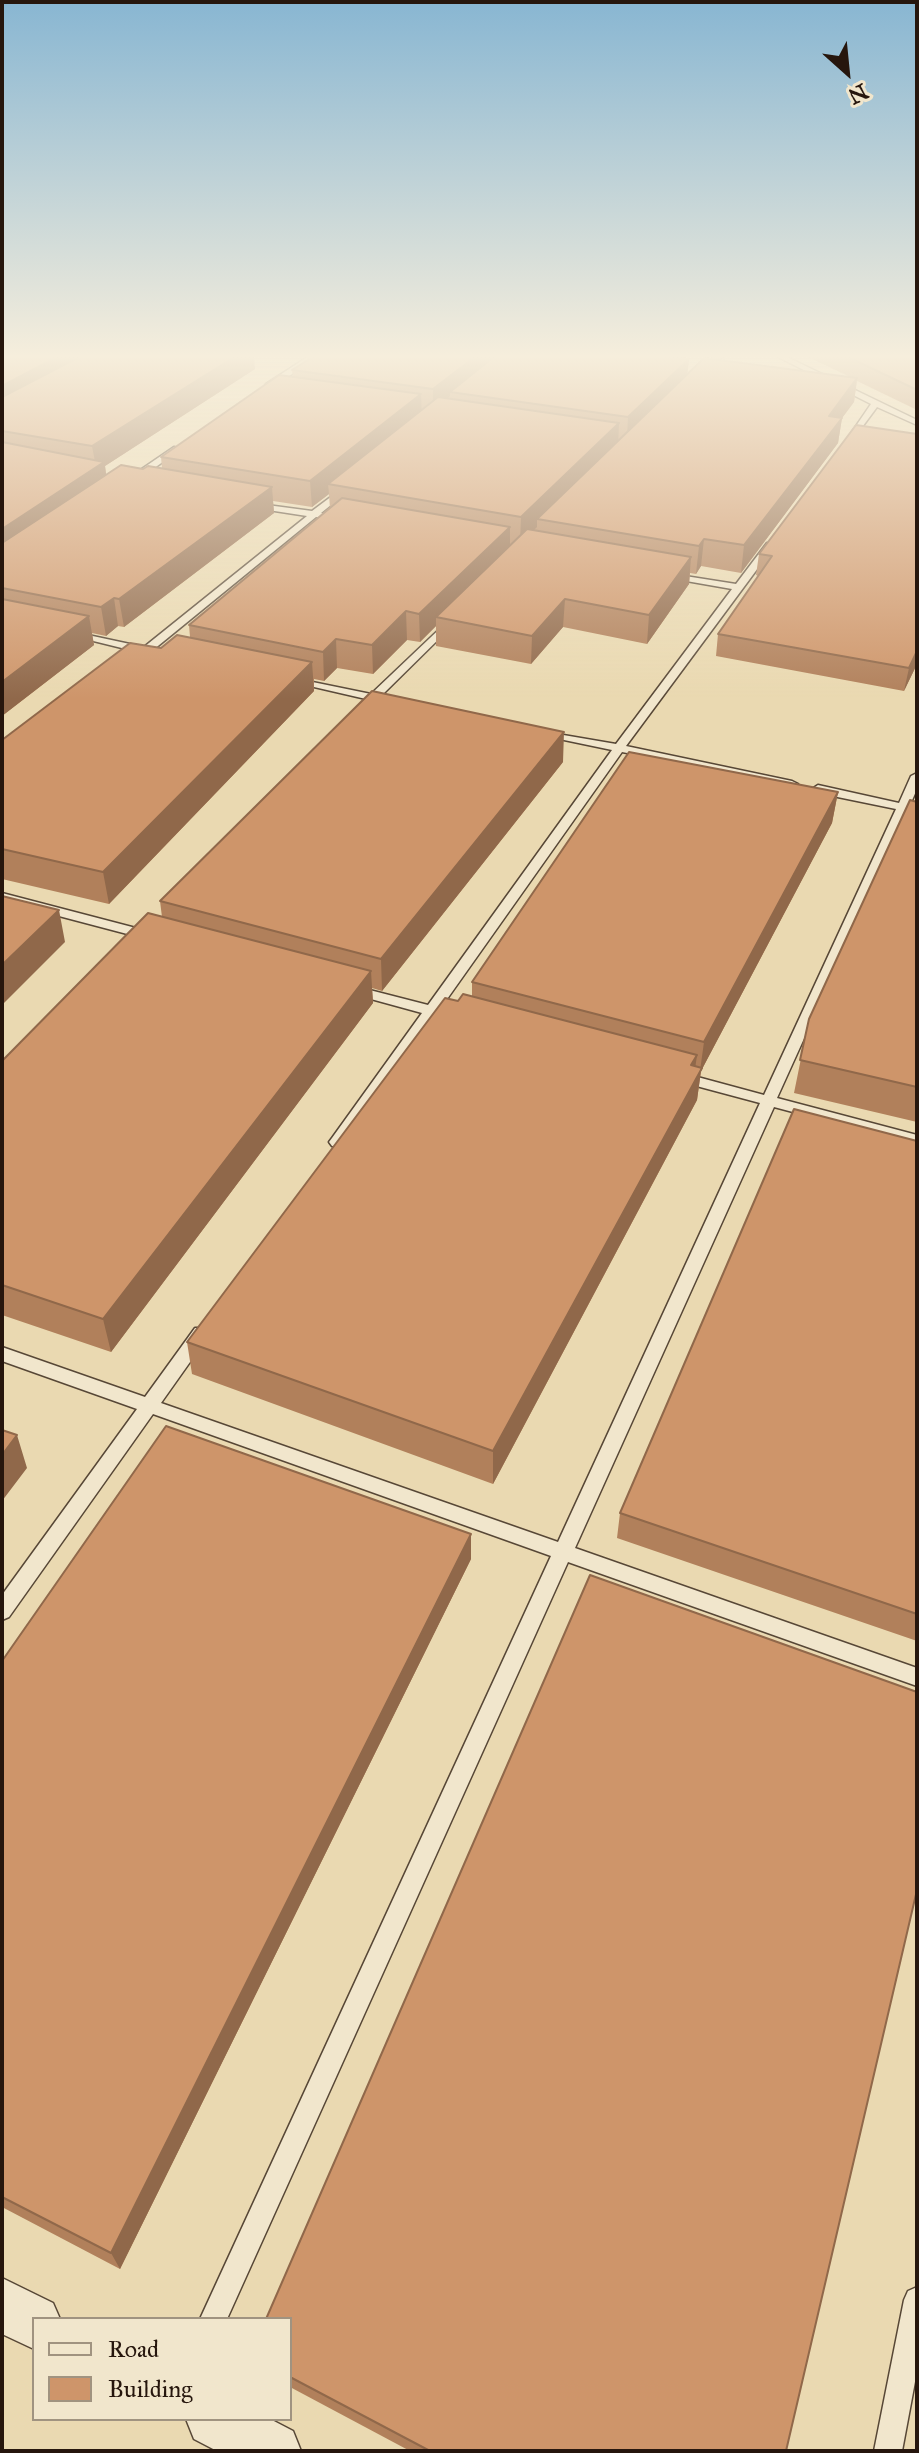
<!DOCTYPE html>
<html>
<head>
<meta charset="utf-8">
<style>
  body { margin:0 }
  #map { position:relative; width:919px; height:2453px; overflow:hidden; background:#ead9b1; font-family:"IM FELL Great Primer",serif }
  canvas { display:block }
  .frame { position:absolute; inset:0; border:4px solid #26160d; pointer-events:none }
  .legend { position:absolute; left:32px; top:2317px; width:260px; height:104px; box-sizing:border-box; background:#f1e6cc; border:2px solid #a09380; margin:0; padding:10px 14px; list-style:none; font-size:24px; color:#26160d }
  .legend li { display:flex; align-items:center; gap:16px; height:40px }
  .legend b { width:40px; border:2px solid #a09380 }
  .north { position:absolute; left:807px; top:32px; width:80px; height:80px; -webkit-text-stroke:6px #f1e6cc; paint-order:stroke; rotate:153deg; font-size:22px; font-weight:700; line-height:32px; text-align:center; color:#26160d }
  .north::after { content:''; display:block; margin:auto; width:28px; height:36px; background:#26160d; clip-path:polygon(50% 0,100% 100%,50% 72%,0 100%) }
</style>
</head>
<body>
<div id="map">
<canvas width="919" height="2453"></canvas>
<div class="frame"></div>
<ul class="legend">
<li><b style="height:10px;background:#f1e6cc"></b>Road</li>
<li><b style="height:22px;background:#ce956a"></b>Building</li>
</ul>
<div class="north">N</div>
</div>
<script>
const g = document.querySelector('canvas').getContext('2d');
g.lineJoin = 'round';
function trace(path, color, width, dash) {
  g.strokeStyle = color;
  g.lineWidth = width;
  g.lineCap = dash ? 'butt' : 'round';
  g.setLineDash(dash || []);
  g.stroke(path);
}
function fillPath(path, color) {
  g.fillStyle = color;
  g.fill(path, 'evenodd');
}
const service = new Path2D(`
  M309,356H318L272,388H266V384Z
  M715,356H723L702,377H696V373Z
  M776,356H785L917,420V425L877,407L851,442H845L871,404Z
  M174,447L181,449L136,481H130V477Z
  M344,487L348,490L347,492L321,513L346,517V521L316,517L142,659L133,657L138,652L69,635L74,632L144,647L307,516L255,508L252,507V503L312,511Z
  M767,543L775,545L626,746L792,781L798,784L796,786L622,752L440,1009L445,1010L447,1013L445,1016H434L342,1146H332L329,1142L332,1138L422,1013L349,993L347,990L349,987L354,986L428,1005L612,750L540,735V731L616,744L732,589L669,578L666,577V573L736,584Z
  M450,619L455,622L454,624L381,696L385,699L384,701H376L368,709L359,707L366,699L288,681L293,678L371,694Z
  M917,773V789L910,805L917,806V814L907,811L777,1098L917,1135V1145L774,1107L575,1548L917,1668V1686L568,1562L227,2319H200L551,1556L153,1414L9,1617L2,1620V1595L137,1409L2,1361V1347L145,1397L195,1328H207L210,1333L207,1338L161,1403L558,1542L760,1103L674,1080L672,1077L679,1072L764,1095L896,809L818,793L812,789L818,785L899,803L911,776Z
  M2,893L155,933L157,936L150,940L2,901Z
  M917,2287V2371L902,2451H874L904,2300L908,2291Z`);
const minor = new Path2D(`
  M2,2278L53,2303L60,2319H34V2349L2,2334Z
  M186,2419H270L293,2431L301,2451H217L194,2439Z`);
trace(service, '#574736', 3);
trace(minor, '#574736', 3);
fillPath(service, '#f1e6cc');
fillPath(minor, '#f1e6cc');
fillPath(new Path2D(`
  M2,356H76V358L255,369L105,466L106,475L143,469L162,468L161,457L293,377L292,370L314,356H673L672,357L689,359L687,374L850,377L806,356H917V410L857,381L854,402L842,418L838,443L741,573L701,566L696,574L690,573L689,584L647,644L563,627L531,664L436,646V626L420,642L407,640L373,674L337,668L324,681L314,679V691L109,904L2,879V740L161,648L190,637L189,625L330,509L329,494L312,507L273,501L274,513L124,627L118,626L106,636L92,633L94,645L2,716Z
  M917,434V664L904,691L716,656L718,634L758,576L756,575L759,554Z
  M563,762L382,991L372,988L373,1003L111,1352L2,1315V1061L162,917L160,901Z
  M838,792L832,823L701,1071L697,1100L493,1484L192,1374L187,1342L458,1001L472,996V982Z
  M917,802V1122L794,1093L809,1019Z
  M917,1141V1641L617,1538L620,1513Z
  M471,1559L120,2269L2,2207V1661Z
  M290,2319L786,2451H410L290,2387Z`), '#b1805b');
fillPath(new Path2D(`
  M59,356H76L78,371L2,414V386Z
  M236,356H254L255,369L105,466L108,488L2,559V529L96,467L92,446Z
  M476,356H502L450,392V396L433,410V389Z
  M689,359L687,379L627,438L628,417Z
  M857,378L854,402L842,418L838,443L741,573L744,545L829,416Z
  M421,394L422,419L328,484L329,494L312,507L310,481Z
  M619,423L618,448L537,519V527L520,544L521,517Z
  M272,487L274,513L124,627L119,599Z
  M510,527V554L436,617V626L420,642L419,614Z
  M704,539L701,566L696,574L699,546Z
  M691,557L689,584L647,644L649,615Z
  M114,598L118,626L106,636L101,607Z
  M565,599L563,627L531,664L532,636Z
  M406,611L407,640L373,674L372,645Z
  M89,616L94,645L2,716V682Z
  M336,639L337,668L324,681L323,652Z
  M917,651V664L904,691L909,668Z
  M312,662L314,691L109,904L103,872Z
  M564,732L563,762L382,991L381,959Z
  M838,792L832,823L701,1071L697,1100L493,1484V1451L697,1055L693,1084L700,1071L704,1042Z
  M59,910L65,942L2,1005V965Z
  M371,971L373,1003L111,1352L103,1319Z
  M17,1435L27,1468L2,1501V1455Z
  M471,1534V1559L120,2269L111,2253Z`), '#90684a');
const building = new Path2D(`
  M2,356H59L2,386Z
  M81,356H236L92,446L2,431V397Z
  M314,356H476L433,389L292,370Z
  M495,356H663L689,359L628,417L450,392Z
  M846,356H917V390Z
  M704,358L857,378L829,416L842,418L744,545L704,539L699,546L537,519Z
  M279,375L421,394L310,481L161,457Z
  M438,397L619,423L521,517L328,484Z
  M856,425L917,434V651L909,668L718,634L772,556L759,554Z
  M2,442L104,462L2,529Z
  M121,465L143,469L148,466L272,487L119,599L114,598L101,607L2,588V543Z
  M342,498L510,527L419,614L406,611L372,645L336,639L323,652L189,625Z
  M527,529L691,557L649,615L565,599L532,636L436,617Z
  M2,599L89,616L2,682Z
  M177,635L312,662L103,872L2,849V740L130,643L161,648Z
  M372,691L564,732L381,959L160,901Z
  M629,752L838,792L704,1042L472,982Z
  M910,800L917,802V1087L800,1060L809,1019Z
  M2,896L59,910L2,965Z
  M148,913L371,971L103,1319L2,1285V1061Z
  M463,994L697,1055L691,1065L702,1068L493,1451L187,1342L445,998L458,1001Z
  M794,1109L917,1141V1614L620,1513Z
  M166,1426L471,1534L111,2253L2,2197V1661Z
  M2,1430L17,1435L2,1455Z
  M590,1575L917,1692V1890L786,2451H430L290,2377V2319H266Z`);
fillPath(building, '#ce956a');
trace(building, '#90684a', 2);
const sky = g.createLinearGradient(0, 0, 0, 699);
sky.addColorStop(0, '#88b6d2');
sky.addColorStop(0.51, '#f6eedc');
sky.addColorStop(1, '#f6eedc00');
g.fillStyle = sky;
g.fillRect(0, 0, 919, 699);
</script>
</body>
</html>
